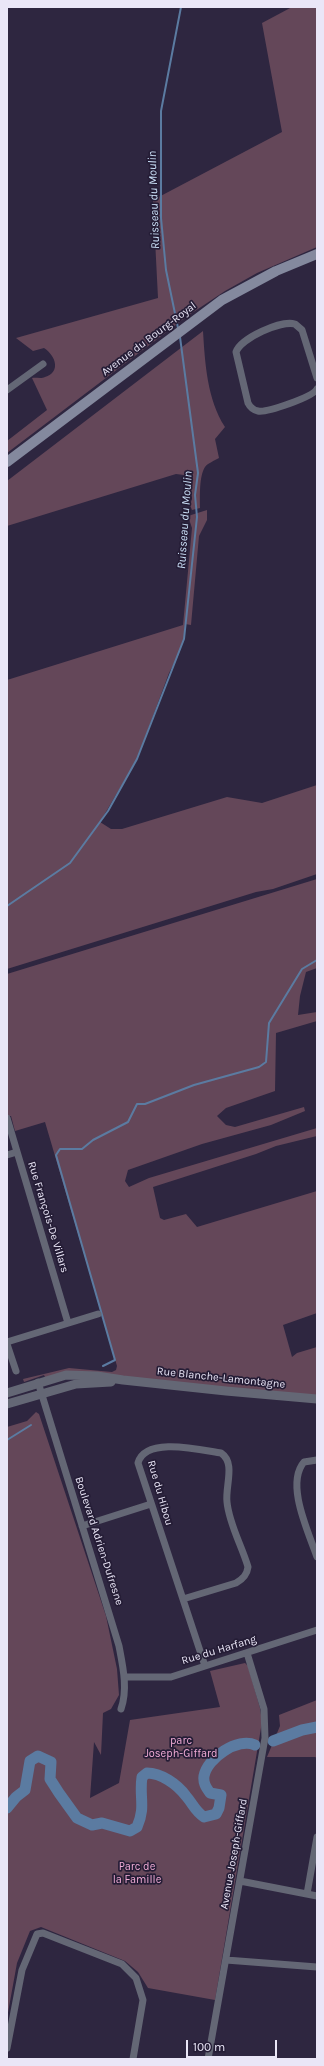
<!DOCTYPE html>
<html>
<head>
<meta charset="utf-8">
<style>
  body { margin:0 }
  #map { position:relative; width:324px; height:2066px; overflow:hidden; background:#2e2640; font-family:Karla,sans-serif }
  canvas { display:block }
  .frame { position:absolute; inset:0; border:8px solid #eae6f7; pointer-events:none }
  .scale { position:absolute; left:186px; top:2040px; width:91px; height:18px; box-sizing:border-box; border:2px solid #eae6f7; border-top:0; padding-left:5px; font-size:12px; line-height:14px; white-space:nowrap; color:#eae6f7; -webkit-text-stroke:3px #251d36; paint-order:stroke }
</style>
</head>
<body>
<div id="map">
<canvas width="324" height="2066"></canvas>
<div class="frame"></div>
<div class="scale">100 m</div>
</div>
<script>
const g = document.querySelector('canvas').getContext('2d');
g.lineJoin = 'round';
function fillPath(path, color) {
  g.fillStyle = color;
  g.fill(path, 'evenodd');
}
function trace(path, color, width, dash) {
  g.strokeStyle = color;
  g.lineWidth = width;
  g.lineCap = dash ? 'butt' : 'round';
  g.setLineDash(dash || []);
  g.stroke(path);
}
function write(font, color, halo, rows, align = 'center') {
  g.font = font + ' Karla,sans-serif';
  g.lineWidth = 3.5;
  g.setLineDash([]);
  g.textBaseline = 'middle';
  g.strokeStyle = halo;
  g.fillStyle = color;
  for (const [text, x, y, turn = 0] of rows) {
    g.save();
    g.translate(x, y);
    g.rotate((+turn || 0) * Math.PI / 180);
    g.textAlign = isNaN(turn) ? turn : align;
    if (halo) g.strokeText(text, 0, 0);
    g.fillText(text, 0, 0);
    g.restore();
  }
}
fillPath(new Path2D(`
  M292,7H317V247L257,273L225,291L189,315L7,453V441L47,410L32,378C36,377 41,379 45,377C61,372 56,356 44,348L33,351L16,338L158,298L153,200L282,132L262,23Z
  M203,331C205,363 207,399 225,427L215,439L219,458C214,461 208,463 205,467C199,476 200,497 200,508L192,510L190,505L192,499L190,480L184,475L176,474L7,526V481Z
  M207,510V520L199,536L191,625L185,624L184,639L178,656L169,673L137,759L100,822L111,829H122L227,797L262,803L317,785V874L273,889L256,892L7,969V680L183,625L192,528L188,516Z
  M317,879V968L306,972L300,996L298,1015L317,1012V1021L276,1033L275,1091L226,1108L217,1116L226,1125L235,1127L304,1107L305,1111L271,1125L202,1144L128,1170L125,1181L129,1187L149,1178L317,1128V1136L276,1146L256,1154L153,1187L160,1218L164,1220L186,1214L197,1227L317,1191V1313L283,1325L292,1357L297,1353L317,1347V1396L45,1377L44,1375L24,1382L23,1379L69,1368L112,1372L116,1370L117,1366L45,1122L15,1131L11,1116H7V974Z
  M36,1412L39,1414L106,1616L117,1669L119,1695L111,1709L103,1713L101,1755L94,1742L90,1798L119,1783L130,1720L220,1707L210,1671L245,1663L248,1666L260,1708L262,1722L215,2000L148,1988L138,1972L125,1961L41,1927L30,1931L17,1963L7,2018V1427L27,1421Z
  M317,1700V1758L315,1757H267L280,1726L279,1715Z`), '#644759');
trace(new Path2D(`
  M178,328L166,270L161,218V111L181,7
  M7,906L70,863L108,811L137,759L184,639L197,517L195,495L198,473L180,337
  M103,1366L115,1360L56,1155L60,1149H82L93,1140L128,1122L137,1104H145L194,1085L259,1067L266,1062L269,1023L302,969L317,960
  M7,1440L31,1425`), '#5b7ba1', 2);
trace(new Path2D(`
  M273,1741L302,1730L317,1727
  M7,1808L16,1797L25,1790L30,1761L38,1756L51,1762L50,1779L59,1793L77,1818L92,1825L102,1823L130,1831L137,1827C146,1807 139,1797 142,1777L147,1773C161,1773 177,1784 186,1796C193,1804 195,1811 204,1817L216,1814L219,1808L221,1795L210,1793C206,1787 203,1783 204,1776C207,1758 238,1737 255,1745`), '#5b7ba1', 11);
trace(new Path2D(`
  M317,378L302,330L295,324C281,320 241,338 236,352L248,403C250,407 253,410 258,411C266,413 313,397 317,389
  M7,390L43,364
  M7,1118L68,1323
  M7,1155L17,1152
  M7,1342L98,1314
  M7,1344L16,1371
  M38,1382L119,1646C123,1667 128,1689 121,1709
  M317,1460L304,1462C285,1484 309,1533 317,1557
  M82,1526L151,1504
  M183,1599L236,1583C243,1579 247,1575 248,1567C242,1546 229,1524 227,1502C225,1486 236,1463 221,1453C201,1450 145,1436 138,1463L205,1666
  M125,1677H171L317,1630
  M240,1881L317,1896
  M307,1894L317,1837
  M226,1960L317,1967
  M7,2048L22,1970L37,1934L43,1933L122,1964L136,1978L143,2000L133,2059
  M208,2059L265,1738L264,1709L247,1653`), '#646775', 7);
trace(new Path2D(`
  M7,1393L66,1375L97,1376L123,1380L226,1391L317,1399
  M7,1404L76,1384L111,1382`), '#646775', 9);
trace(new Path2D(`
  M7,462L222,300L276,271L317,254`), '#84899e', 10);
write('11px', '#eae6f7', '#251d36', [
  ["Avenue du Bourg-Royal",149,339,-37],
  ["Rue François-De Villars",48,1217,73],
  ["Rue Blanche-Lamontagne",221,1378,6],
  ["Rue du Hibou",160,1493,74],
  ["Boulevard Adrien-Dufresne",99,1541,72],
  ["Rue du Harfang",219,1650,-17],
  ["Avenue Joseph-Giffard",234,1854,-80]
]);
write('11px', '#f2acd7', '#251d36', [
  ["parc",181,1741],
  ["Joseph-Giffard",181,1754],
  ["Parc de",137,1867],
  ["la Famille",137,1880]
]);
write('italic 12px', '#cadff7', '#251d36', [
  ["Ruisseau du Moulin",154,200,-92],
  ["Ruisseau du Moulin",185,520,-86]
]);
</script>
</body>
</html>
